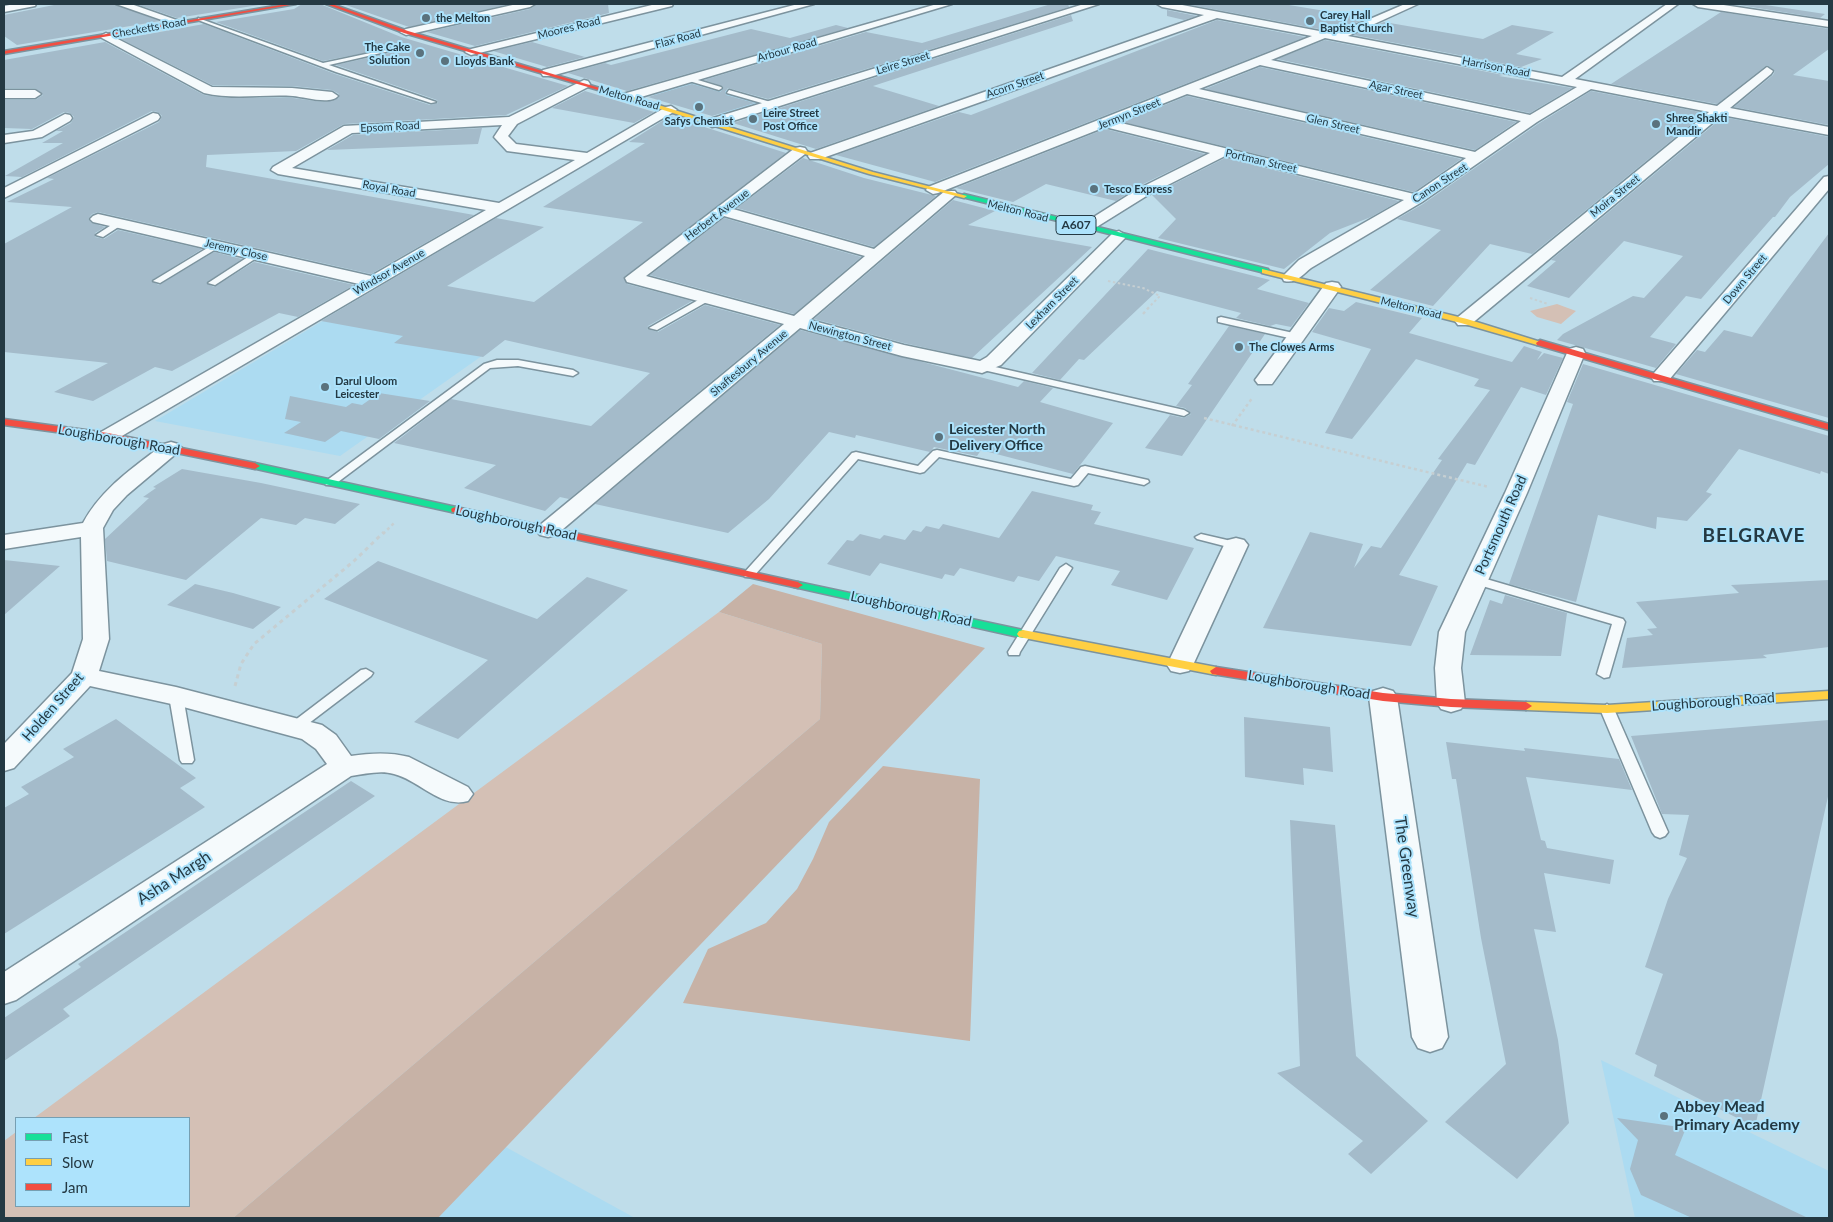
<!DOCTYPE html>
<html>
<head>
<meta charset="utf-8">
<style>
  body { margin:0 }
  #map { position:relative; width:1833px; height:1222px; overflow:hidden; background:#bfddea; font-family:Lato,sans-serif }
  canvas { display:block }
  .frame { position:absolute; inset:0; border:5px solid #243943; pointer-events:none }
  .legend { position:absolute; left:15px; top:1117px; width:175px; height:90px; box-sizing:border-box; background:#ade3fc; border:1px solid #769fb2; margin:0; padding:6px 9px; list-style:none; font-size:15px; color:#243943 }
  .legend li { display:flex; align-items:center; gap:10px; height:25px }
  .legend b { width:25px; border:1px solid #769fb2 }
</style>
</head>
<body>
<div id="map">
<canvas width="1833" height="1222"></canvas>
<div class="frame"></div>
<ul class="legend">
<li><b style="height:6px;background:#16e098"></b>Fast</li>
<li><b style="height:6px;background:#ffcf43"></b>Slow</li>
<li><b style="height:6px;background:#f24e42"></b>Jam</li>
</ul>
</div>
<script>
const g = document.querySelector('canvas').getContext('2d');
g.lineJoin = 'round';
function fillPath(path, color) {
  g.fillStyle = color;
  g.fill(path, 'evenodd');
}
function trace(path, color, width, dash) {
  g.strokeStyle = color;
  g.lineWidth = width;
  g.lineCap = dash ? 'butt' : 'round';
  g.setLineDash(dash || []);
  g.stroke(path);
}
function write(font, color, halo, rows, align = 'center') {
  g.font = font + ' Lato,sans-serif';
  g.lineWidth = 4;
  g.setLineDash([]);
  g.textBaseline = 'middle';
  g.strokeStyle = halo;
  g.fillStyle = color;
  for (const [text, x, y, turn = 0] of rows) {
    g.save();
    g.translate(x, y);
    g.rotate((+turn || 0) * Math.PI / 180);
    g.textAlign = isNaN(turn) ? turn : align;
    if (halo) g.strokeText(text, 0, 0);
    g.fillText(text, 0, 0);
    g.restore();
  }
}
fillPath(new Path2D(`
  M693,81L730,91L727,92L762,102L721,114L650,94Z
  M326,319L486,353L340,456L155,421Z
  M1601,1060L1829,1171V1218H1635Z
  M502,1145L635,1218H436Z`), '#acdbf1');
fillPath(new Path2D(`
  M1557,304L1576,311L1561,324L1537,317L1530,311Z
  M719,612L822,644L820,719L233,1218H4V1141L16,1132V1206H189V1118H34Z`), '#d4c0b5');
fillPath(new Path2D(`
  M753,584L985,648L438,1218H233L820,719L822,644L719,612Z
  M883,766L980,779L970,1041L683,1003L708,949L766,923L797,889L813,859L829,822Z`), '#c7b2a6');
fillPath(new Path2D(`
  M59,4H114L160,21L17,45L4,36V15Z
  M136,4H265L177,18Z
  M302,4H320L401,37L568,86L506,115L344,124L296,151L207,155L206,167L474,215L371,274L98,212L92,214L88,219L92,223L105,227L95,233V237L104,239L118,230L202,249L151,281L159,285L214,252L242,259L206,283L214,287L254,262L354,285L298,317L279,313L172,371L155,367L93,401L54,392L108,363L4,352V244L72,207L7,202L54,179L47,178L159,122L162,116L158,112L152,111L22,177L5,176L63,143H42L63,131H56L71,123L74,117L70,113L64,112L32,129L4,128V100H35L43,95L35,88H4V60L105,42L204,95L226,98H293L323,102L339,98V94L332,90L292,86L212,85L121,39L204,24L335,74L430,105L438,103L437,100L336,65L394,52L395,47L323,61L216,22L294,9Z
  M343,4L402,5L510,4L409,27Z
  M537,4H608L609,13L475,46L427,32L530,9Z
  M1051,4H1068L1069,7L768,99L728,88L725,92L726,95L755,103L712,116L648,97L692,84L720,92L724,88L722,86L704,80L866,32L922,43Z
  M1186,4H1283L1367,18L1335,32Z
  M1733,4H1759L1825,14L1820,18Z
  M1167,10L1197,16L1184,20L1167,16Z
  M1721,12L1829,29V49L1793,75L1829,81V125L1734,107L1773,75L1775,71L1767,65L1717,104L1611,84Z
  M1071,15L1073,21L873,86L939,106L816,149L733,123Z
  M1217,20L1305,37L935,182L836,155L959,112L971,115Z
  M1384,22L1483,39L1512,25L1554,32L1516,54L1542,59L1521,67L1354,35Z
  M836,25L848,28L627,91L568,73L605,63L611,65L751,29L790,38Z
  M1325,40L1503,75L1499,76L1572,88L1530,113L1277,59Z
  M532,42L585,57L547,67L493,51Z
  M1260,67L1516,122L1475,150L1205,89Z
  M585,91L654,112L634,123L552,108Z
  M1591,91L1705,113L1532,254L1490,244L1433,306L1370,290L1441,230L1397,219L1423,204L1538,124Z
  M1187,96L1461,159L1414,192L1123,122Z
  M670,116L786,153L624,277L627,284L692,301L648,326L647,329L658,332L705,305L780,325L569,499L560,497L545,511L464,488L496,465L394,443L451,399L591,426L650,373L505,340L483,357L394,343L403,336L321,321L496,218L544,227L447,286L534,302L643,222L543,207L645,143L629,142Z
  M1723,117L1829,137V164L1790,197L1775,217H1773L1701,299L1686,296L1650,337L1676,344L1656,368L1557,340L1563,334L1633,296L1644,298L1683,256L1624,241L1569,298L1527,286L1556,261L1551,260Z
  M482,128L478,144L327,150L353,135Z
  M1105,129L1205,154L1137,187L1116,201L1046,184L1013,202L956,188Z
  M803,158L864,178L936,196L874,247L737,208Z
  M1225,158L1399,201L1371,217L1330,233L1284,269L1158,238L1176,219L1152,195Z
  M953,200L995,211L968,225L1092,247L972,358L904,343L814,319Z
  M724,218L861,257L794,314L650,275Z
  M1829,233V418L1676,374L1697,350L1705,352L1724,330L1752,337Z
  M1148,249L1270,280L1257,289L1309,303L1291,327L1276,324L1270,326L1236,318L1241,313L1157,291L1084,360L1079,359L1060,380L1032,373Z
  M1356,302L1422,318L1409,333L1512,362L1524,346L1542,352L1537,360L1544,353L1563,358L1546,395L1521,387L1475,465L1467,463L1399,575L1438,586L1411,646L1263,628L1310,532L1363,544L1354,568L1371,546L1381,548L1442,460L1438,459L1490,390L1474,386L1479,379L1416,359L1352,439L1325,433L1371,349L1312,332L1329,308L1344,311Z
  M1229,326L1265,334L1182,456L1145,448L1170,415L1184,418L1191,414L1185,408L1176,406L1192,385L1188,384Z
  M800,330L1018,387L1024,381L1053,388L1040,402L1113,423L1073,474L981,450L977,456L934,447L930,452L856,435L855,438L829,432L769,499L728,533L595,504Z
  M1583,364L1829,436V474L1821,471L1820,474L1739,449L1706,492L1712,494L1687,521L1657,517L1656,529L1598,515L1576,602L1509,584L1573,404L1567,402Z
  M379,393L430,401L379,439L341,431L325,442L284,433L301,422L285,419L290,396L346,407L352,403L362,405Z
  M182,469L261,483L360,504L335,524L305,518L296,525L261,518L186,580L107,561L105,539L149,498L143,497L156,488L153,487Z
  M1032,491L1093,505L1091,510L1101,512L1094,524L1194,548L1167,600L1111,585L1120,571L1056,556L1039,581L1018,576L1014,582L960,568L954,576L945,574L942,579L880,563L870,576L827,564L847,540L853,541L860,534L880,539L884,535L905,540L913,530L921,532L926,526L939,529L943,524L999,538Z
  M4,560L60,566L4,615Z
  M378,561L537,619L587,577L628,590L458,739L414,722L488,660L324,599Z
  M1829,580V647L1763,655L1767,658L1622,668L1627,638L1653,635L1647,629L1657,628L1636,602L1739,593L1731,585Z
  M195,584L233,593L281,607L253,629L167,605Z
  M1505,595L1567,613L1561,656L1470,655L1490,600L1502,604Z
  M1244,717L1330,727L1333,772L1303,768L1304,785L1245,777Z
  M116,719L196,778L180,788L205,807L4,934V808L29,794L21,787L74,757L63,749Z
  M1829,720V792L1755,1127L1654,1076L1657,1065L1635,1054L1663,974L1645,967L1668,899L1687,858L1679,855L1689,815L1662,814L1631,736Z
  M1446,742L1525,751L1524,748L1619,759L1632,790L1526,777L1541,840L1545,841L1547,848L1614,860L1610,884L1544,873L1556,932L1534,929L1558,1040L1569,1123L1517,1179L1445,1122L1506,1064L1481,938L1456,779H1452Z
  M351,781L375,796L63,1009L70,1016L4,1061V1018L81,967L78,964Z
  M1290,820L1335,825L1356,1056L1428,1121L1371,1174L1348,1154L1363,1141L1277,1073L1300,1066Z
  M1617,1118L1686,1128L1675,1155L1808,1218H1692L1641,1195L1630,1169L1638,1140Z`), '#a4bbca');
const lane = new Path2D(`
  M198,18L323,63L394,48V50L329,65L436,102L431,103L336,72L198,20Z
  M688,77L721,87L722,88L719,90L686,80Z
  M729,90L774,103L775,104L772,106L727,93Z
  M116,222L123,224L103,237L96,235Z
  M214,244L221,246L160,283L153,281Z
  M254,253L261,255L215,285L208,283Z
  M707,295L711,298L710,300L657,330L649,328Z
  M1221,317L1298,334L1303,337L1298,340L1218,322V318Z
  M497,360H518L573,370L578,373L573,376L518,366L490,368L334,485H326L325,483L326,481L484,364Z
  M982,364L1184,410L1189,413L1184,416L979,369L977,367Z
  M937,450L1071,479L1081,467L1085,466L1148,480L1149,482L1144,485L1088,473L1078,485L1074,486L939,457L924,472L920,473L858,459L753,577H745L743,574L852,453L856,452L918,466L933,451Z
  M1201,534L1240,543L1242,545L1236,549L1197,539L1195,537Z
  M1066,564L1072,568L1020,652L1019,655H1009L1008,652L1060,568Z
  M1476,576L1623,619L1625,622L1609,677L1604,678L1597,674L1612,624L1472,583L1470,580L1472,577Z
  M366,669L373,673L371,676L300,730H290L288,727L290,724L361,670Z
  M176,692L183,696L194,760L192,763H182L180,760L169,696Z
  M1607,704L1614,709L1668,832L1665,836L1660,838L1655,836L1652,832L1600,709Z`);
const street = new Path2D(`
  M15,4H36L35,6L4,12V6Z
  M116,4H131L185,23L184,25H176Z
  M517,4H535L530,7L406,35L400,32L406,29Z
  M656,4H673L672,6L471,55L465,52L467,50Z
  M798,4H814L551,76H543L541,73L543,70Z
  M937,4H952L631,100L627,101L621,97L623,94Z
  M1084,4H1099L717,126L712,127L705,123L707,120Z
  M1157,4H1177L1335,34L1405,4H1418L1348,36L1562,77L1667,4H1678L1575,79L1717,106L1767,67L1773,71L1771,74L1730,108L1829,127V135L1722,115L1470,325H1458L1455,321L1458,317L1709,112L1591,89L1537,122L1422,202L1311,268C1302,275 1296,284 1284,281L1282,277L1299,260L1404,200L1225,156L1148,195L1087,233L1081,231L1079,228L1081,225L1138,189L1210,153L1105,127L938,193L933,194L926,190L928,187L1312,36L1217,18L820,159H810L808,156L810,153L1204,15L1162,7ZM1325,38L1577,87L1530,115L1271,60ZM1260,65L1521,121L1475,152L1199,89ZM1187,94L1466,158L1414,194L1117,122Z
  M1693,4H1717L1829,21V27L1698,7Z
  M106,33L212,87L292,88L332,92L338,96C331,105 304,97 293,96C264,94 233,100 204,93L102,38L100,36Z
  M584,80L588,81L590,84L588,87L517,124L508,136L516,144L587,153L666,107L671,106L677,110L115,440L108,442L101,440L98,436L101,432L359,284L93,222L90,219L93,216L98,214L371,276L486,210L278,174L271,170L273,167L344,126L509,117ZM502,125L494,137L507,151L575,160L499,203L292,168L352,133Z
  M4,90H35L41,94L35,98H4Z
  M153,113L158,114L160,117L158,120L4,198V188Z
  M65,114L70,115L72,118L70,121L42,137L4,143V135L33,131Z
  M800,147L805,148L807,151L805,154L733,209L874,249L945,191H955L957,194L810,320L904,345L980,361L987,357L1113,233L1119,231L1127,236L1001,365L982,373L902,356L800,328L556,535L548,537L540,535L536,530L540,525L784,324L627,282L625,278L795,148ZM724,216L865,256L794,316L646,276Z
  M1829,176V189L1668,381H1654L1651,377L1654,373L1824,177Z
  M1332,282L1338,283L1341,287L1272,384H1258L1255,380L1258,376L1326,283Z
  M1576,347L1583,349L1585,353L1527,493L1465,632L1461,668L1465,703L1461,709L1451,712L1441,709L1437,703L1435,668L1439,632L1505,493L1567,353L1569,349Z
  M171,442L178,444L182,448L178,452L127,495L113,510L103,528L109,639L99,671L176,687L322,725L336,735L351,756C371,753 390,752 409,757L468,787L473,794L468,801C441,809 419,780 394,774C381,770 365,774 351,776L16,1000L4,1004V972L327,764L316,749L302,739L176,705L90,686L14,768L4,771V744L72,673L83,639L81,537L4,549V535L83,523C102,488 133,468 164,444Z
  M1236,538L1244,540L1248,545L1193,665L1189,671L1180,673L1171,671L1167,665L1224,545L1228,540Z
  M1383,688L1393,691L1397,697L1448,1037L1442,1048L1430,1052L1418,1048L1412,1037L1369,697L1373,691Z`);
const fast = new Path2D(`
  M964,194L1268,269L1269,271L1265,273L962,197V195Z
  M255,463L456,507L461,510L456,513L252,468L250,466Z
  M798,582L1023,630L1029,634L1023,638L794,587L793,585L794,583Z`);
const slow = new Path2D(`
  M617,92L873,172L967,196L964,198L869,174L615,95Z
  M1262,269L1467,319L1544,343L1543,345H1537L1461,323L1262,273Z
  M1023,630L1216,667L1222,671L1216,675L1019,637L1017,634L1019,631Z
  M1829,691V699L1607,713L1526,710L1520,706L1526,702L1607,705Z`);
const jam = new Path2D(`
  M287,4H296L4,54V51Z
  M326,4H332L408,31L620,94L615,95L404,33Z
  M1540,340L1829,424V430L1537,345L1536,343Z
  M4,419L108,433L255,463L260,466L255,469L108,439L4,425Z
  M456,507L798,582L803,585L798,588L452,512L451,510L452,508Z
  M1216,667L1383,693L1451,699L1526,702L1532,706L1526,710L1451,707L1383,701L1212,674L1210,671Z`);
trace(lane, '#7c939e', 3);
trace(street, '#7c939e', 3);
trace(fast, '#7c939e', 3);
trace(slow, '#7c939e', 3);
trace(jam, '#7c939e', 3);
trace(new Path2D(`
  M1108,281L1143,288L1160,296L1150,306
  M1530,298L1548,304`), '#c6cfd2', 2, [2.5, 2.5]);
trace(new Path2D(`
  M1143,314L1151,305
  M1204,418L1489,487
  M1232,426L1253,397
  M383,534L395,522`), '#c6cfd2', 2.5, [3, 3]);
trace(new Path2D(`
  M235,686L241,664L254,644L354,561L384,532`), '#c6cfd2', 3, [4, 4]);
fillPath(lane, '#f5fafc');
fillPath(street, '#f5fafc');
fillPath(fast, '#16e098');
fillPath(slow, '#ffcf43');
fillPath(jam, '#f24e42');
for (const [x, y, r, color] of [
  [426,18,5,"#5a727d"],
  [1310,21,5,"#5a727d"],
  [420,53,5,"#5a727d"],
  [445,61,5,"#5a727d"],
  [699,107,5,"#5a727d"],
  [753,119,5,"#5a727d"],
  [1656,124,5,"#5a727d"],
  [1094,189,5,"#5a727d"],
  [1239,347,5,"#5a727d"],
  [325,387,5,"#5a727d"],
  [939,437,5,"#5a727d"],
  [1664,1116,5,"#5a727d"]
]) {
  const dot = new Path2D();
  dot.arc(x, y, r, 0, 2 * Math.PI);
  g.fillStyle = color;
  g.fill(dot);
  trace(dot, '#ade3fc', 2);
}
write('bold 11px', '#243943', '#ade3fc', [
  ["Carey Hall",1320,15],
  ["Baptist Church",1320,28],
  ["the Melton",436,18],
  ["The Cake",410,47,"right"],
  ["Solution",410,60,"right"],
  ["Lloyds Bank",455,61],
  ["Leire Street",763,113],
  ["Post Office",763,126],
  ["Shree Shakti",1666,118],
  ["Mandir",1666,131],
  ["Safys Chemist",699,121,"center"],
  ["Tesco Express",1104,189],
  ["The Clowes Arms",1249,347],
  ["Darul Uloom",335,381],
  ["Leicester",335,394]
], 'left');
write('11px', '#243943', '#ade3fc', [
  ["Checketts Road",149,28,-10],
  ["Moores Road",569,28,-14],
  ["Flax Road",678,39,-15],
  ["Arbour Road",787,50,-16],
  ["Leire Street",903,63,-17],
  ["Harrison Road",1496,67,11],
  ["Acorn Street",1015,85,-19],
  ["Agar Street",1396,90,12],
  ["Melton Road",629,98,16],
  ["Jermyn Street",1129,114,-22],
  ["Glen Street",1333,124,13],
  ["Epsom Road",390,127,-3],
  ["Portman Street",1261,161,13],
  ["Canon Street",1440,183,-33],
  ["Royal Road",389,189,10],
  ["Moira Street",1615,196,-39],
  ["Melton Road",1018,211,14],
  ["Herbert Avenue",717,215,-37],
  ["Jeremy Close",236,250,13],
  ["Windsor Avenue",389,272,-30],
  ["Down Street",1745,279,-50],
  ["Lexham Street",1052,303,-45],
  ["Melton Road",1411,308,14],
  ["Newington Street",850,336,15],
  ["Shaftesbury Avenue",749,363,-40]
]);
for (const [x, y, w] of [
  [1076,225,40]
]) {
  const box = new Path2D();
  box.roundRect(x - w / 2, y - 9.5, w, 19, 4);
  g.fillStyle = '#ade3fc';
  g.fill(box);
  trace(box, '#243943', 1);
}
write('bold 12px', '#243943', null, [
  ["A607",1076,225]
]);
write('bold 14px', '#243943', '#ade3fc', [
  ["Leicester North",949,429],
  ["Delivery Office",949,445]
], 'left');
write('14px', '#243943', '#ade3fc', [
  ["Loughborough Road",119,440,10],
  ["Loughborough Road",516,523,12],
  ["Portsmouth Road",1501,525,-66],
  ["Loughborough Road",911,609,12],
  ["Loughborough Road",1309,685,9],
  ["Loughborough Road",1713,702,-4],
  ["Holden Street",53,707,-49]
]);
write('16px', '#243943', '#ade3fc', [
  ["The Greenway",1407,867,82],
  ["Asha Margh",174,878,-33]
]);
write('bold 16px', '#243943', '#ade3fc', [
  ["Abbey Mead",1674,1107],
  ["Primary Academy",1674,1125]
], 'left');
g.letterSpacing = '1px';
write('bold 19px', '#243943', '#ade3fc', [
  ["BELGRAVE",1754,536]
]);
g.letterSpacing = '0px';
</script>
</body>
</html>
